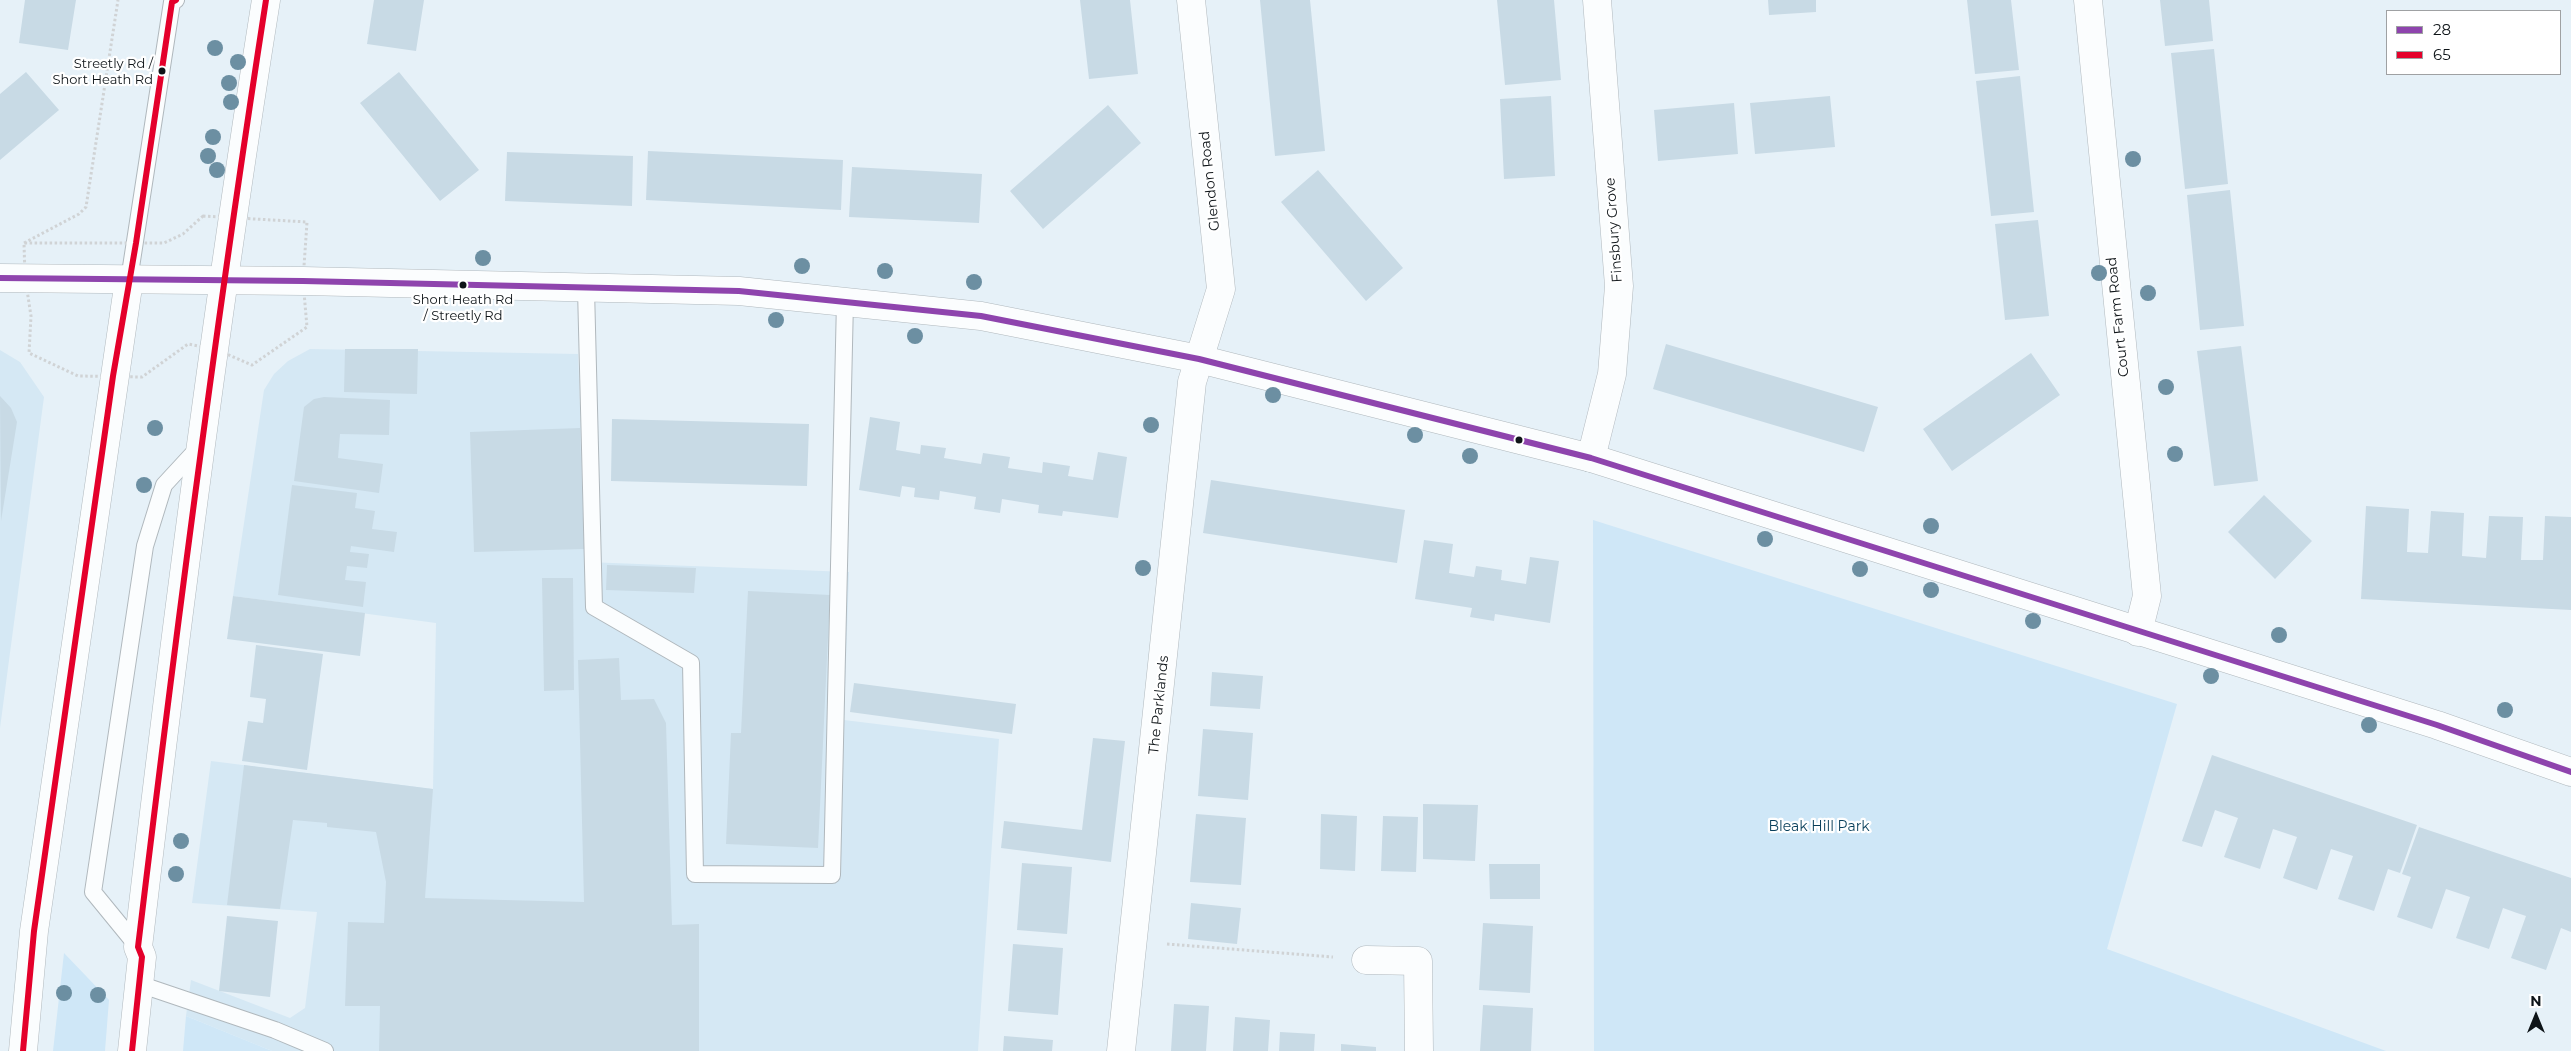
<!DOCTYPE html>
<html>
<head>
<meta charset="utf-8">
<style>
  body { margin:0 }
  #map { position:relative; width:2571px; height:1051px; overflow:hidden; background:#e6f1f8; font-family:Montserrat,sans-serif }
  canvas { display:block }
  .legend { position:absolute; left:2386px; top:10px; width:175px; height:65px; box-sizing:border-box; background:#fff; border:1px solid #9fa1a3; margin:0; padding:6px 9px; list-style:none; font-size:15px; color:#0e1418 }
  .legend li { display:flex; align-items:center; gap:10px; height:25px }
  .legend b { width:25px; border:1px solid #9fa1a3 }
  .north { position:absolute; left:2511px; top:991px; width:50px; height:50px; -webkit-text-stroke:4px #fff; paint-order:stroke; rotate:0deg; font-size:14px; font-weight:700; line-height:20px; text-align:center; color:#0e1418 }
  .north::after { content:''; display:block; margin:auto; width:18px; height:22px; background:#0e1418; clip-path:polygon(50% 0,100% 100%,50% 72%,0 100%) }
</style>
</head>
<body>
<div id="map">
<canvas width="2571" height="1051"></canvas>
<ul class="legend">
<li><b style="height:6px;background:#8e44ad"></b>28</li>
<li><b style="height:6px;background:#e4002b"></b>65</li>
</ul>
<div class="north">N</div>
</div>
<script>
const g = document.querySelector('canvas').getContext('2d');
g.lineJoin = 'round';
function fillPath(path, color) {
  g.fillStyle = color;
  g.fill(path, 'evenodd');
}
function trace(path, color, width, dash) {
  g.strokeStyle = color;
  g.lineWidth = width;
  g.lineCap = dash ? 'butt' : 'round';
  g.setLineDash(dash || []);
  g.stroke(path);
}
function write(font, color, halo, rows, align = 'center') {
  g.font = font + ' Montserrat,sans-serif';
  g.lineWidth = 4.5;
  g.setLineDash([]);
  g.textBaseline = 'middle';
  g.strokeStyle = halo;
  g.fillStyle = color;
  for (const [text, x, y, turn = 0] of rows) {
    g.save();
    g.translate(x, y);
    g.rotate((+turn || 0) * Math.PI / 180);
    g.textAlign = isNaN(turn) ? turn : align;
    if (halo) g.strokeText(text, 0, 0);
    g.fillText(text, 0, 0);
    g.restore();
  }
}
fillPath(new Path2D(`
  M310,349L578,354L586,562L849,572L844,720L999,739L978,1051H272L186,1016L191,980L290,1018L305,1008L317,912L192,903L211,761L433,789L436,623L233,596L264,390L274,374L288,361Z
  M0,350L20,362L44,397L0,728Z`), '#d5e8f4');
fillPath(new Path2D(`
  M1593,520L2177,704L2107,949L2386,1051H1594Z
  M64,953L109,1000L105,1051H53Z
  M186,1016L272,1051H183Z`), '#cfe7f7');
fillPath(new Path2D(`
  M25,0H76L68,50L19,43Z
  M374,0H424L416,51L367,44Z
  M1080,0H1130L1138,74L1089,79Z
  M1260,0H1310L1325,151L1275,156Z
  M1497,0H1554L1561,80L1505,85Z
  M1768,0H1816V12L1769,15Z
  M1967,0H2011L2019,70L1975,74Z
  M2160,0H2209L2213,41L2165,46Z
  M2214,49L2228,184L2185,189L2171,53Z
  M26,72L59,110L0,160V94Z
  M399,72L479,170L440,201L360,103Z
  M2020,76L2034,212L1991,216L1976,81Z
  M1551,96L1555,176L1504,179L1500,99Z
  M1830,96L1835,147L1755,154L1750,103Z
  M1734,103L1738,154L1658,161L1654,110Z
  M1108,105L1141,143L1043,229L1010,191Z
  M648,151L843,160L841,210L646,200Z
  M507,152L633,156L632,206L505,201Z
  M852,167L982,174L979,223L849,217Z
  M1318,170L1403,268L1366,301L1281,202Z
  M2230,190L2244,326L2200,330L2187,195Z
  M2038,220L2049,316L2005,320L1995,224Z
  M1666,344L1878,407L1864,452L1653,389Z
  M2241,346L2258,481L2214,486L2197,351Z
  M345,349H418L417,394L344,392Z
  M2031,353L2060,395L1952,471L1923,429Z
  M0,396L11,408L17,422L1,521Z
  M324,397L390,400L389,435L340,434L338,458L383,464L379,493L294,481L304,407L314,399Z
  M870,417L900,422L896,450L920,454L921,445L946,448L944,458L962,461L981,464L983,453L1010,457L1008,468L1042,473L1043,462L1070,466L1068,476L1093,480L1098,452L1127,457L1118,518L1063,511L1062,516L1038,513L1039,505L1002,499L1000,513L974,509L976,497L940,491L939,500L914,497L915,488L902,486L900,497L859,490Z
  M612,419L809,424L807,486L611,481Z
  M580,428L584,549L474,552L470,432Z
  M1211,480L1405,510L1397,563L1203,533Z
  M292,485L357,493L355,508L375,511L372,529L397,532L394,552L351,546L350,552L369,554L367,568L347,566L345,580L366,582L363,607L278,595Z
  M2264,495L2312,541L2275,579L2228,532Z
  M2366,506L2409,509L2407,552L2428,553L2431,511L2464,513L2462,556L2486,558L2489,516L2523,517L2521,560H2543L2545,516L2571,517V610L2361,599Z
  M1424,540L1453,544L1449,573L1474,577L1476,566L1502,570L1501,580L1526,584L1530,557L1559,561L1550,623L1495,614L1494,621L1470,617L1472,608L1415,599Z
  M607,565L696,568L694,593L606,590Z
  M542,578H573L574,690L544,691Z
  M748,591L830,595L818,848L726,844L731,733H741Z
  M233,596L365,613L360,656L227,639Z
  M256,645L323,654L307,770L242,761L248,721L263,723L266,699L250,697Z
  M619,658L621,700L654,699L666,723L672,925L699,924V1051H379L380,1006H345L348,922L384,923L386,882L376,832L327,827V823L293,820L280,909L227,905L244,765L433,789L425,898L584,902L578,660Z
  M1212,672L1263,676L1260,709L1210,706Z
  M854,683L1016,704L1012,734L850,712Z
  M1203,729L1253,733L1248,800L1198,796Z
  M1093,738L1125,741L1111,862L1001,848L1004,821L1082,830Z
  M2212,755L2417,825L2400,873L2388,869L2374,911L2338,899L2353,856L2331,849L2317,890L2283,878L2297,837L2273,829L2260,869L2224,857L2238,818L2215,810L2202,847L2182,841Z
  M1423,804L1478,805L1475,861L1423,859Z
  M1196,814L1246,818L1241,885L1190,882Z
  M1321,814L1357,816L1355,871L1320,869Z
  M1383,816L1418,817L1416,872L1381,871Z
  M2419,827L2571,878V932L2561,928L2546,970L2511,958L2526,916L2517,913L2503,908L2489,949L2456,938L2470,897L2446,889L2432,929L2397,917L2411,877L2402,874Z
  M1022,863L1072,867L1067,934L1017,930Z
  M1489,864H1540V899H1490Z
  M1191,903L1241,908L1237,944L1188,939Z
  M227,916L278,921L270,997L219,991Z
  M1483,923L1533,926L1530,993L1479,990Z
  M1013,944L1063,948L1058,1015L1008,1011Z
  M1174,1004L1209,1006L1206,1051H1171Z
  M1483,1005L1533,1008L1531,1051H1480Z
  M1235,1017L1270,1020L1268,1051H1233Z
  M1280,1032L1315,1034L1314,1051H1279Z
  M1004,1036L1053,1040L1052,1051H1003Z
  M1341,1044L1376,1047V1051H1341Z`), '#c8dae5');
const service = new Path2D(`
  M129,280L172,2L176,0
  M586,289L594,607L691,663L695,874L832,875L845,301
  M138,947L93,892L145,546L164,485L200,446
  M139,984L275,1030L325,1051`);
const minor = new Path2D(`
  M2088,0L2147,596L2138,632
  M1591,458L1612,374L1619,286L1597,0
  M1366,960L1418,961L1419,1051
  M23,1051L34,931L129,280
  M132,1051L142,957L138,947C175,631 216,314 266,0
  M1121,1051L1192,382L1221,289L1191,0`);
const tertiary = new Path2D(`
  M0,278L303,281L739,291L981,316L1199,359L1591,458L2437,725L2571,772`);
trace(service, '#b0b8bd', 18);
trace(minor, '#b0b8bd', 29);
trace(tertiary, '#b0b8bd', 29);
trace(new Path2D(`
  M203,216L307,222L303,281L307,327L252,365L215,349L188,344L142,377L78,376L29,353L31,316L25,277L24,243H164L183,234Z
  M24,243L79,214L86,207L118,0
  M1167,944L1333,957`), '#d0d3d5', 3, [2.5, 2.5]);
trace(service, '#fbfdfe', 16);
trace(minor, '#fbfdfe', 28);
trace(tertiary, '#fbfdfe', 28);
trace(new Path2D(`
  M0,278L303,281L739,291L981,316L1199,359L1591,458L2437,725L2571,772`), '#8e44ad', 6);
trace(new Path2D(`
  M23,1051L34,931L113,376L136,243L172,2L176,0
  M132,1051L142,957L138,947C176,631 217,315 266,0`), '#e4002b', 6);
g.fillStyle = '#6c8fa2';
for (const [x, y] of [
  [215,48],
  [238,62],
  [229,83],
  [231,102],
  [213,137],
  [208,156],
  [2133,159],
  [217,170],
  [483,258],
  [802,266],
  [885,271],
  [2099,273],
  [974,282],
  [2148,293],
  [776,320],
  [915,336],
  [2166,387],
  [1273,395],
  [1151,425],
  [155,428],
  [1415,435],
  [2175,454],
  [1470,456],
  [144,485],
  [1931,526],
  [1765,539],
  [1143,568],
  [1860,569],
  [1931,590],
  [2033,621],
  [2279,635],
  [2211,676],
  [2505,710],
  [2369,725],
  [181,841],
  [176,874],
  [64,993],
  [98,995]
]) {
  g.beginPath();
  g.arc(x, y, 8, 0, 2 * Math.PI);
  g.fill();
}
for (const [x, y, r, color] of [
  [162,71,4.5,"#0e1418"],
  [463,285,4.5,"#0e1418"],
  [1519,440,4.5,"#0e1418"]
]) {
  const dot = new Path2D();
  dot.arc(x, y, r, 0, 2 * Math.PI);
  g.fillStyle = color;
  g.fill(dot);
  trace(dot, '#fff', 2);
}
write('13px', '#0e1418', '#fff', [
  ["Streetly Rd /",153,64],
  ["Short Heath Rd",153,80],
  ["Short Heath Rd",463,300,"center"],
  ["/ Streetly Rd",463,316,"center"]
], 'right');
write('14px', '#0e1418', '#fff', [
  ["Glendon Road",1210,181,-96],
  ["Finsbury Grove",1614,230,-94],
  ["Court Farm Road",2118,317,-96],
  ["The Parklands",1159,705,-84]
]);
write('14px', '#083f5b', '#fff', [
  ["Bleak Hill Park",1819,827]
]);
</script>
</body>
</html>
